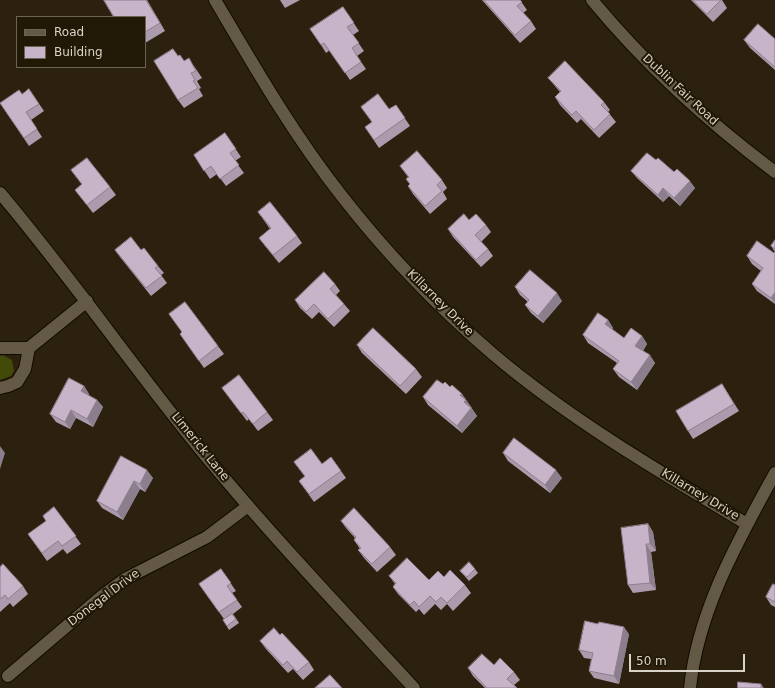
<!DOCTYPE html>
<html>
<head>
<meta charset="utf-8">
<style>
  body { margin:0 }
  #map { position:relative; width:775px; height:688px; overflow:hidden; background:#2b210e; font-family:"DejaVu Sans",sans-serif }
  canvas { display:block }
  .legend { position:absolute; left:16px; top:16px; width:130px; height:52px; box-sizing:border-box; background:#211805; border:1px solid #6b6353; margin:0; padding:5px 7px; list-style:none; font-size:12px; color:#d9d3c7 }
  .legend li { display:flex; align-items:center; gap:8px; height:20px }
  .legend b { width:20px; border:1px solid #6b6353 }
  .scale { position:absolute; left:629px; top:654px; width:116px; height:18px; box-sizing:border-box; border:2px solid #d9d3c7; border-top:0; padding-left:5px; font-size:12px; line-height:14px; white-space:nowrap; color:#d9d3c7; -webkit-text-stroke:3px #211805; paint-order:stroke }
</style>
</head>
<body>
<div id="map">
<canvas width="775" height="688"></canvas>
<ul class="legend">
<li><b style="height:5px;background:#645944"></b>Road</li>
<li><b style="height:11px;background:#c8b4c8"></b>Building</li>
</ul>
<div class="scale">50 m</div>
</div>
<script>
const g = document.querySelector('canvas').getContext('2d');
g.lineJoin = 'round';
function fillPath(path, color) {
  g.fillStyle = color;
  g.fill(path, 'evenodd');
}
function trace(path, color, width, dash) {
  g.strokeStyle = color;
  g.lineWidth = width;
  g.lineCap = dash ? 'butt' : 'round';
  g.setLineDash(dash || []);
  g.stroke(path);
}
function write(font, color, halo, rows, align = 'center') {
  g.font = font + ' "DejaVu Sans",sans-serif';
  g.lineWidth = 4;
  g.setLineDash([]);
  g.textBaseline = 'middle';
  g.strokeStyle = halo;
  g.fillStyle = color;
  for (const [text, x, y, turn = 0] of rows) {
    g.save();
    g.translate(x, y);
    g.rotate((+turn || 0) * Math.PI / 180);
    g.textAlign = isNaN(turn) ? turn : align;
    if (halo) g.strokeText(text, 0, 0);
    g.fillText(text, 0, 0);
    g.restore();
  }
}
fillPath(new Path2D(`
  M3,355L12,360L14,371L11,376L0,380V356Z`), '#414a09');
const street = new Path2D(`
  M215,0C254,66 293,134 341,195C386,253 438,307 494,355C571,420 660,472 747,524
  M592,0C645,64 708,122 775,172
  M0,193C72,278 134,369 204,454C271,535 343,611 414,688
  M0,348H29
  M0,388L8,386L17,382L25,369L29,348L87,301
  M8,676L102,596L125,579L207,537L248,506
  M690,688C698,610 738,541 775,473`);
trace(street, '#130a00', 14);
trace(street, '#645944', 12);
fillPath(new Path2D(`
  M104,0H147L165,31L145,43V17Z
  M280,0H300L285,8Z
  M482,0H520L527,10L523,13L531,21L536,29L520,43Z
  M691,0H722L727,8L713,22Z
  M343,7L359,31L353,35L364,51L357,56L366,69L350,80L330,50L326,53L321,45Z
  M775,39V70L750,48L744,40Z
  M180,55L184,61L194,66L202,78L197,81L201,88L199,89L203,96L184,108L178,100V56Z
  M548,78L604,102L610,110L608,112L616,122L599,138L581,119L577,123L560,105L555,97L560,92Z
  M29,89L44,111L31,120L42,137L29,146L0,103L22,94Z
  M396,105L410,126L379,148L365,127Z
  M225,133L241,157L235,161L244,173L226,186L217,174L210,179L194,155Z
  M656,160L674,172L695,188L680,206L669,196L663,202L637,178L631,171Z
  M400,166L442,180L447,188L443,192L447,199L430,214L413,194L408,186L410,184L406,179L408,177Z
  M71,170L110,187L116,195L93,213L75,190L82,185Z
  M258,212L297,236L302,243L279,263L265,246L259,238L270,229Z
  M469,220L486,225L491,232L481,242L488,249L493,256L481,267L453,237L448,229Z
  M775,240V304L757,291L752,284L761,271L752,264L747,256L774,253L775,252L771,246Z
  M115,250H141L158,266L164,273L161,275L167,283L151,296L120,257Z
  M335,284L340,291L336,295L344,304L350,311L334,327L319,312L312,319L300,308L295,300Z
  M515,287L562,301L543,323L531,313L525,305L528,302L520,295Z
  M169,314L218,346L224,354L204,368L180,334L182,332Z
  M608,320L613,328L612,329L624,338L642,336L647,344L643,351L655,363L637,390L619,377L613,369L617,363L588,343L583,335Z
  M357,345L416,369L422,377L406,394L362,353Z
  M722,384L739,411L693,439L688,431Z
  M84,386L89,394L88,395L97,400L103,407L93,427L76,418L70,429L56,422L50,414Z
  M450,387L462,394L477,416L462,433L428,405L423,397Z
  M222,388L267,412L273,420L258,431L249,419L247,421Z
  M503,453L562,478L550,493L508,461Z
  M121,456L153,478L145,492L140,489L123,520L102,508L97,501Z
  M331,457L346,478L314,502L299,481L305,477L294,462L322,464Z
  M54,507L81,544L67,554L63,549L47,561L28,534L46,521Z
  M341,521L390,547L396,555L377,572L364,558L358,550L360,549L354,540L355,538L346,528Z
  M648,524L653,532L656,551L651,552L656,590L633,593L628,585Z
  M0,567L23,586L28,594L13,607L10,603L0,612Z
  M221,569L236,591L232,593L242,607L233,614L239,623L229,630L223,620L224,619L199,584Z
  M475,569L478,573L469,581L460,571Z
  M389,576L429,580L444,577L465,585L471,593L453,611L447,604L441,610L435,604L424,615L419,609L416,612L398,594L393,587L395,584Z
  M775,585V607L771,605L766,597Z
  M629,634L619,684L594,678L589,671L591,659L584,658L579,650Z
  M280,635L309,662L314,670L303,680L293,669L288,673L266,649L260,641Z
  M494,665L514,672L520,680L514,685L517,688H485L473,676L468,668Z`), '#ac9bac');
fillPath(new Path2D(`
  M146,0H147L165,31L160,23Z
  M690,181L695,188L680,206L674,198Z
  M663,188L669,196L663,202L658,195Z
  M775,292V303L771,298Z
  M557,293L562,301L543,323L538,316Z
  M608,320L613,328L610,332L605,324Z
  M642,336L647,344L641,353L635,346Z
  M650,355L655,363L637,390L631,382Z
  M84,386L89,394L86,399L81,391Z
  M462,394L472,408L470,410L460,395Z
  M97,400L103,407L93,427L87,419Z
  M471,408L477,416L462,433L457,426Z
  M71,410L76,418L70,429L65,422Z
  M0,446L5,453L0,469Z
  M147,470L153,478L145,492L140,484Z
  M556,470L562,478L550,493L545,485Z
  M134,481L140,489L123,520L117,512Z
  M648,524L653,532L656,551L650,544Z
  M646,544L651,552L656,590L650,583Z
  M624,627L629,634L619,684L614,676Z
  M761,684L764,688H761Z`), '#8c7e8c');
const building = new Path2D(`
  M104,0H146L160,23L145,32V17H114Z
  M484,0H520L522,2L517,6L531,21L515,35Z
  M693,0H721L707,14Z
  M343,7L354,23L347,27L359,43L352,48L361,62L345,73L324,43L321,45L310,29Z
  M758,24L775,39V67L744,40Z
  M173,49L178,56L180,55L184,61L189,58L196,71L191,73L195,80L193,81L198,88L178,100L154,61Z
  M565,61L604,102L601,105L610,114L594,130L576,111L572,115L555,97L561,91L548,78Z
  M29,89L39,104L26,112L37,129L24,138L0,103L19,90L22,94Z
  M378,94L389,109L396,105L405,118L374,140L365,127L372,122L361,107Z
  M225,133L236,149L230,153L239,165L220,179L211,166L204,171L194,155Z
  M417,151L442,180L437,185L442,191L425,206L408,186L410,184L406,179L409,177L400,166Z
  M647,153L656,160L658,158L674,172L677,169L690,181L674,198L663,188L658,195L631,171Z
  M87,158L110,187L87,205L75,190L82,184L71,170Z
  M270,202L297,236L273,255L259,238L271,228L258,212Z
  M464,214L469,220L476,214L486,225L475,235L488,249L476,260L448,229Z
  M131,237L141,250L144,248L158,266L155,268L162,276L146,288L115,250Z
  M775,240V249L771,246Z
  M757,241L774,253L775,252V292L771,298L752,284L763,268L747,256Z
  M530,270L557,293L538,316L525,305L529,300L515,287Z
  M324,272L335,284L330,289L344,304L328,319L314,304L306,312L295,300Z
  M185,302L218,346L199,361L180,334L182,332L169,314Z
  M598,313L608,320L605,324L624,338L631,328L642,336L635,346L650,355L631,382L613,369L619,361L583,335Z
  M373,328L416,369L400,386L357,345Z
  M239,375L267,412L253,424L243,412L241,413L222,388Z
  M69,378L84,386L81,391L97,400L87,419L71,410L65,422L50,414Z
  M437,380L443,384L445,382L450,387L452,385L462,394L460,395L466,400L464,402L471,408L457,426L423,397Z
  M722,384L734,404L688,431L676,411Z
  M514,438L556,470L545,485L503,453Z
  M311,449L322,464L331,457L341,471L309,494L299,481L305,476L294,462Z
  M121,456L147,470L140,484L134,481L117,512L97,501Z
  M54,507L76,536L62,546L58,541L42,553L28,534L46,521L43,516Z
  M354,508L390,547L372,564L358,550L361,548L354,540L356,537L341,521Z
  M648,524L650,544H646L650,583L628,585L621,528Z
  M407,558L429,580L438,571L444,577L450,570L465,585L447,603L441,597L436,602L430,596L419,607L414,601L410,605L393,587L396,583L389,576Z
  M469,562L475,569L467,577L460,571Z
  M3,564L23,586L8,599L5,595L0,599V567Z
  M221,569L231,583L227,586L237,600L219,612L199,584Z
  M773,584L775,585V602L766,597Z
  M232,614L236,619L227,626L223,620Z
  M585,621L598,624L599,622L624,627L614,676L589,671L593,653L579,650Z
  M274,628L280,635L282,633L309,662L297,672L287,661L283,665L260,641Z
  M482,654L494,665L500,658L514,672L507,679L517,688H487L468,668Z
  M330,675L342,688H315Z
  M738,682L761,684V688H738Z`);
fillPath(building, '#c8b4c8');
trace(building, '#8c7e8c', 1);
write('12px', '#d9d3c7', '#211805', [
  ["Dublin Fair Road",680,90,43],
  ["Killarney Drive",440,303,45],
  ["Limerick Lane",200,447,51],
  ["Killarney Drive",700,495,31],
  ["Donegal Drive",104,598,-37]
]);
</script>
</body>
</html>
